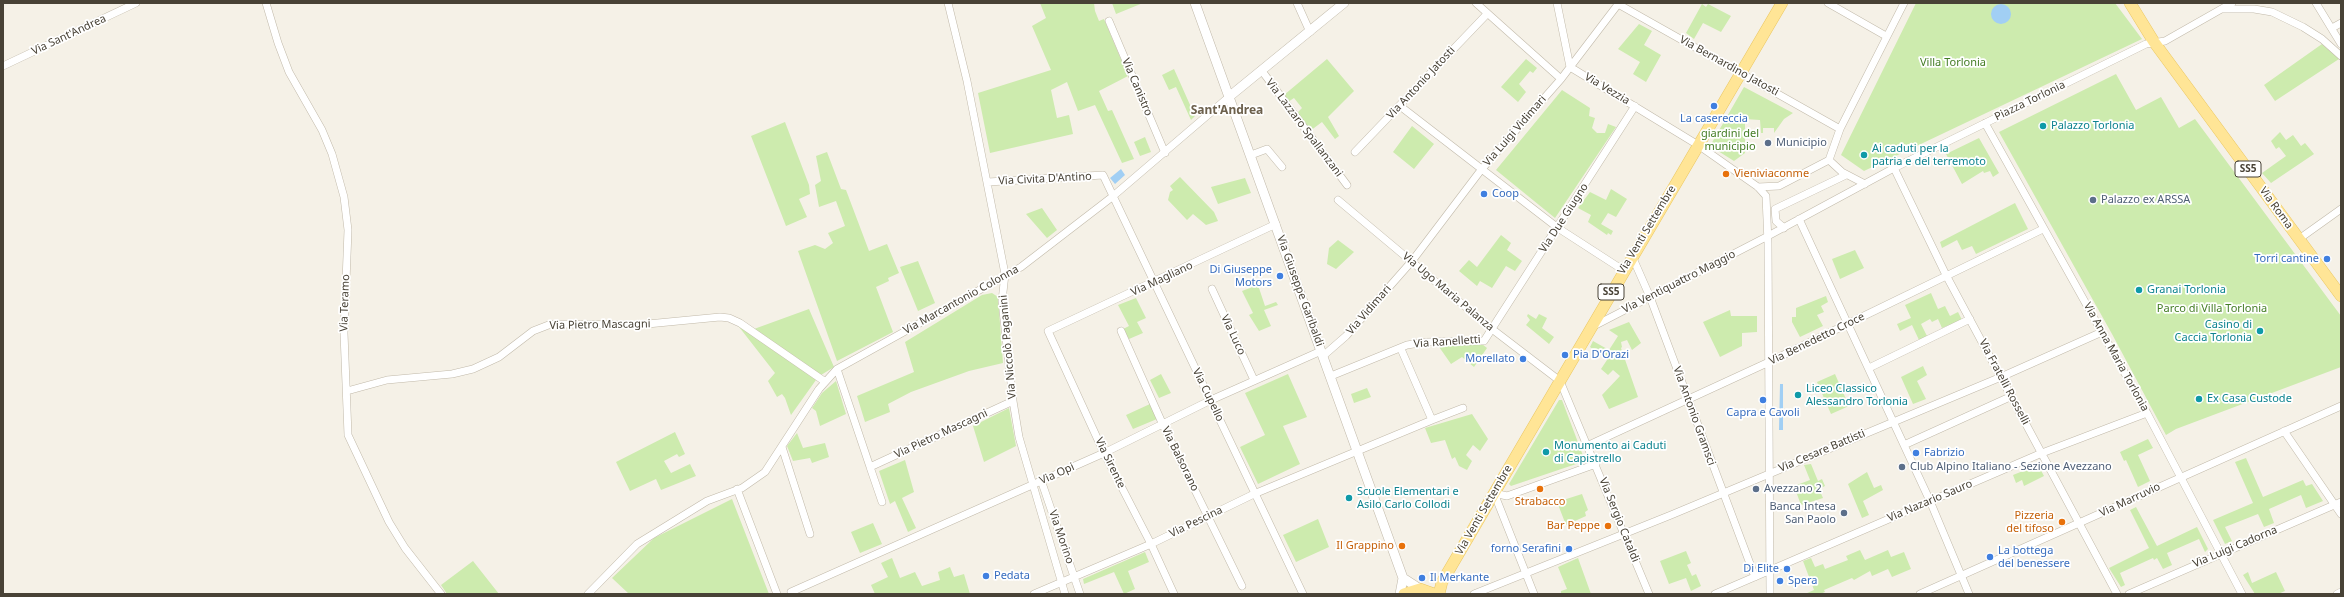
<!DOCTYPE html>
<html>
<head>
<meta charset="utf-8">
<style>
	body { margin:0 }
	#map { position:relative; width:2344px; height:597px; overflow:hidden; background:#f5f1e7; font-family:"Noto Sans",sans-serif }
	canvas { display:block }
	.frame { position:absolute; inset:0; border:4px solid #484236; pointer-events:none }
</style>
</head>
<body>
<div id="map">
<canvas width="2344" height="597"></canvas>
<div class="frame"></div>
</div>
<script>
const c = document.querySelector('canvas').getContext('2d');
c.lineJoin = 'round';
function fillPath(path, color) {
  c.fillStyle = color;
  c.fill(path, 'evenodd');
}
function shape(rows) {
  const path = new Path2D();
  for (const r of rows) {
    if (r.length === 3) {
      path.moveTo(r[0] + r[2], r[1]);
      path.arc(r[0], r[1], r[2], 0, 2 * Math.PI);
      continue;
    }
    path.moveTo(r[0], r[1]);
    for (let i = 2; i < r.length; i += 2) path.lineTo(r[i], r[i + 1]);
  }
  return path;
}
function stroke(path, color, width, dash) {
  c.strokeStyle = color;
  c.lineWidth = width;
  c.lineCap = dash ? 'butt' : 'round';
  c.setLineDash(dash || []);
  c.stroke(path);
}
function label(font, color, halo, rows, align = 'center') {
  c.font = font + ' "Noto Sans",sans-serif';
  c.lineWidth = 3.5;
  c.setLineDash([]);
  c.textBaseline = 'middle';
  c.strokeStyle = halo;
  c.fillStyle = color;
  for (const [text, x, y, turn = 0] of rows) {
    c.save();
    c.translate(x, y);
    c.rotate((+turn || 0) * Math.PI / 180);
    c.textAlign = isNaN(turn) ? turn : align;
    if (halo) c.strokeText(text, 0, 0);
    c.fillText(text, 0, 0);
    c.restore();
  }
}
fillPath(shape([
	[1040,3,1094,3,1095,11,1099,21,1104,19,1128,76,1099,91,1108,111,1112,110,1134,159,1122,163,1095,105,1078,111,1067,82,1051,90,1057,118,1069,115,1073,134,990,153,978,93,1051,70,1032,26,1046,18],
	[1112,3,1143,3,1116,14],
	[1916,3,2115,3,2142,39,1864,171,1841,155],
	[1702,4,1706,7,1708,4,1731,16,1721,32,1703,23,1694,39,1686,33],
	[1639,24,1652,31,1644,45,1661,55,1646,82,1633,74,1640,62,1618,49],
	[2322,44,2339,59,2275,101,2264,85],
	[1327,59,1354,91,1328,117,1339,136,1335,139,1322,122,1310,131,1297,113,1302,108,1294,98,1288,102,1284,95],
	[1526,59,1537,68,1533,73,1530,71,1519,84,1526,92,1518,102,1501,87],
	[1174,69,1195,116,1191,120,1176,87,1169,90,1162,75],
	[2116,74,2136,110,2161,97,2179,128,2195,119,2341,316,2341,367,2176,429,2166,435,2112,334,1999,132],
	[1744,87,1793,113,1784,119,1774,133,1774,128,1763,128,1763,133,1761,133,1760,120,1745,119,1745,153,1734,161,1710,146],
	[1562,90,1590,108,1589,116,1595,118,1592,128,1597,133,1605,133,1608,124,1616,127,1555,218,1496,170],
	[785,122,809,185,810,194,799,199,807,217,786,226,751,136],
	[1412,126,1434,144,1414,169,1393,152],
	[2280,132,2286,140,2293,135,2301,146,2305,143,2314,154,2271,183,2262,173,2286,156,2279,147,2276,149,2271,141],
	[1145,137,1151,152,1140,156,1134,142],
	[1979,138,1999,173,1993,177,1990,171,1984,173,1983,171,1962,184,1946,154],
	[827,152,841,189,846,190,869,251,887,244,899,273,888,278,889,281,876,287,893,332,837,361,798,251,815,245,825,249,833,243,828,233,845,226,836,201,819,207,815,185,821,181,816,156],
	[1180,177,1214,212,1218,221,1206,225,1193,214,1187,220,1168,200,1170,192,1173,190,1170,186],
	[1245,178,1251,193,1218,204,1211,187],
	[1611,189,1627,199,1616,217,1608,213,1601,224,1613,231,1611,235,1608,233,1607,235,1588,222,1591,215,1578,208,1590,192,1606,200],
	[2015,203,2028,229,1976,254,1972,246,1962,250,1957,240,1942,248,1940,242],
	[1042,208,1057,230,1047,238,1026,214],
	[1501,235,1511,243,1507,250,1522,261,1515,271,1506,266,1492,288,1480,281,1477,286,1459,271,1469,260,1477,267],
	[1338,240,1354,252,1336,269,1327,264,1329,248],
	[1855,250,1864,268,1840,279,1832,259],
	[918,261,935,303,918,311,900,267],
	[1258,285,1265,306,1276,302,1278,305,1264,310,1271,326,1259,331,1249,315,1253,313,1242,291],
	[992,293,998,297,1003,363,969,371,911,392,888,404,890,412,865,422,857,396,914,372,905,342,982,295],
	[1931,293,1938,309,1945,306,1950,316,1958,312,1962,320,1942,328,1938,319,1932,322,1930,319,1921,324,1927,336,1919,340,1912,325,1900,331,1897,324,1911,318,1905,305],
	[1826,296,1828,302,1821,306,1824,312,1817,315,1823,326,1800,337,1792,322,1792,317,1796,317,1796,308],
	[1136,298,1146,318,1137,322,1143,333,1129,339,1123,329,1129,326,1118,305],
	[809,309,834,367,821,375,754,329],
	[1730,310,1731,316,1757,316,1757,332,1742,333,1742,346,1720,357,1703,322],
	[1528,314,1536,319,1539,314,1547,318,1542,328,1554,337,1549,344,1526,325,1530,320,1527,316],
	[1629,322,1641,343,1632,350,1627,340,1621,342,1622,347,1621,348,1638,397,1609,409,1602,395,1620,376,1613,370,1608,375,1601,369,1607,360,1590,347,1593,341,1609,350,1618,336,1609,330],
	[736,323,798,365,816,380,791,415,785,398,782,394,777,397,768,381,775,373],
	[1437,344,1482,344,1487,348,1474,367,1462,357,1451,364],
	[1923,366,1927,375,1917,381,1926,399,1913,404,1901,377],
	[1161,374,1171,393,1159,398,1150,380],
	[1288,374,1307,417,1283,426,1300,464,1258,484,1240,447,1265,435,1245,393],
	[1835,374,1849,406,1831,414,1817,382],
	[836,381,846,414,820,426,816,411,812,408,822,393],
	[1367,388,1371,397,1354,403,1351,394],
	[1559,400,1562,400,1585,461,1511,486,1509,484],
	[1150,404,1157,419,1133,429,1126,415],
	[1009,408,1016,446,984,462,973,426],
	[1472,414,1488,439,1480,451,1473,445,1466,455,1472,461,1467,470,1459,466,1455,457,1452,459,1445,440,1431,443,1425,428],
	[675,432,685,454,679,457,677,454,664,461,671,473,690,464,696,476,661,490,656,479,630,491,616,462],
	[797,433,803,448,825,443,829,457,812,463,810,458,793,461,787,446],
	[2148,439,2153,448,2138,455,2150,481,2138,487,2126,460,2124,461,2120,452],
	[2246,458,2263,497,2303,480,2306,486,2312,484,2323,501,2306,508,2301,495,2269,509,2274,523,2264,527,2258,514,2225,527,2232,541,2225,544,2213,520,2253,503,2235,462],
	[905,460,914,492,902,498,916,528,908,532,895,501,890,504,879,471],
	[1811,464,1818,481,1822,479,1825,486,1819,489,1823,498,1801,505,1794,486,1810,480,1804,465],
	[2038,465,2044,476,2024,486,2022,480,2016,483,2013,475],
	[1867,472,1874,488,1881,485,1883,490,1863,501,1869,515,1862,518,1848,484],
	[1582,494,1588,510,1585,512,1586,516,1566,525,1557,502],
	[732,499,769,594,629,594,612,578,654,538],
	[2136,507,2157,546,2197,527,2208,549,2205,552,2199,539,2167,553,2172,565,2163,569,2157,558,2154,560,2153,558,2120,573,2125,585,2121,587,2109,568,2149,548,2130,510],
	[1318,519,1329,547,1296,562,1283,535],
	[873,523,882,544,860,553,851,532],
	[1860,550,1865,560,1888,550,1891,557,1904,552,1911,569,1892,577,1888,569,1872,576,1870,571,1854,580,1852,578,1824,590,1825,592,1820,594,1805,594,1814,590,1803,561,1811,558,1815,567,1823,564,1825,569,1848,560,1846,556],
	[1686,551,1691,563,1687,565,1692,576,1696,574,1701,586,1691,591,1686,578,1669,584,1660,561],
	[1145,552,1149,562,1128,571,1135,589,1124,594,1114,572,1084,584,1083,579],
	[892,558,900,578,915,572,922,586,940,580,938,572,950,567,954,577,964,574,970,594,875,594,871,585,888,577,881,563],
	[1578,558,1591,594,1561,594,1561,591,1567,589,1558,567],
	[473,561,499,594,447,594,441,585],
	[2248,572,2252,583,2276,572,2285,591,2278,594,2255,594,2243,575]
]), '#cdebae');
fillPath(shape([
	[2001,14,10],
	[1121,169,1125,175,1115,184,1110,178],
	[1780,384,1783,384,1783,430,1779,430]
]), '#a1cff4');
const minor = shape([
	[266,3,278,43,289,72,322,130,332,154,344,197,348,230,344,333,348,435,389,522,405,548,441,594],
	[948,3,967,81,1005,274,1002,301,1013,401,1019,437,1065,594],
	[1297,3,1310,32],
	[1476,3,1561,79],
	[1557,3,1570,67,1698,145,1758,187,1766,196,1768,243,1770,594],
	[1828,3,1886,36],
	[2316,3,2341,44],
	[1618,4,1840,129],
	[2224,9,2254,9,2272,12,2303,27,2322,39,2341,56],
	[1109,21,1165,153],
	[2332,28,2341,23],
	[3,66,136,3],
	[1262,71,1347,185],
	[1400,106,1558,228,1623,270],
	[1985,123,2147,413,2242,594],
	[1355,152,1487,14],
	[1251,155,1267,149,1282,167],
	[1829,160,1840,129,1904,3],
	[1829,160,1842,172,1865,184],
	[1894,168,1946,275,2117,594],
	[988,182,1103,175,1303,594],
	[1758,187,1779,186,1829,160],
	[1338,200,1492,329,1560,381,1649,594],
	[1799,219,1930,501,1969,594],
	[1784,228,1776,221,1775,209,1846,175],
	[2299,239,2341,209],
	[1632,256,1650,297,1755,577],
	[1212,289,1254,380],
	[1592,327,1768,236,1894,168,2146,44,2165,41,2232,3],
	[1121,331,1163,425,1242,586],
	[1323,356,1346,336,1412,261,1481,170,1561,79,1619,3],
	[1869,368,1970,319],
	[837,369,870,467,1013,401],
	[1331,376,1407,345,1426,342,1484,341,1635,106],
	[347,391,387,380,452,374,473,369,499,357,533,331,551,324,637,325,720,317,729,318,740,323,824,381],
	[1432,420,1463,408],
	[2284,431,2341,514],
	[1589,445,1769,362,2043,229],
	[1904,445,2012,396],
	[782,447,810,534],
	[870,467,882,502],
	[1041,480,1080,594],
	[737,489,777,594],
	[1494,493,1534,594],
	[1494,493,1507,496,1596,464],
	[791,592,1104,453,1211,400,1321,351],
	[588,594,637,544,707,501,742,488,765,472,819,389,837,369,1021,267,1112,197,1230,96],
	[1034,594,1151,544,1254,494,1432,420,1401,349],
	[1174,594,1151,544,1104,453,1048,331,1276,224],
	[1474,594,1671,515,2001,377,2102,332],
	[1715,594,2042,453,2147,413],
	[1920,594,2341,406],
	[2129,594,2341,502],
	[2337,594,2341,592]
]);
const tertiary = shape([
	[1195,3,1403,578,1400,594],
	[1230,96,1344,3],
	[1403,578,1420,589]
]);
const primary = shape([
	[2130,3,2154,42,2341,296],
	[1404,594,1420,589,1434,594],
	[1439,594,1442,582,1782,3]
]);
stroke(minor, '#c1b9a9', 8);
stroke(tertiary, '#c1b9a9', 10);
stroke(primary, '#eac660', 12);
stroke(minor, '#fff', 7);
stroke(tertiary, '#fff', 9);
stroke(primary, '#ffe596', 11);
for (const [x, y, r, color] of [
	[1714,106,4,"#3f7fe0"],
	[2043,126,4,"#0f9aa8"],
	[1768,143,4,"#5c6f8a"],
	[1864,155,4,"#0f9aa8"],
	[1726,174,4,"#e8710a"],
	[1484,194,4,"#3f7fe0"],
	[2093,200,4,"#5c6f8a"],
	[2327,259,4,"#3f7fe0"],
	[1280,276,4,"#3f7fe0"],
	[2139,290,4,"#0f9aa8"],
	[2260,331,4,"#0f9aa8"],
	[1565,355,4,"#3f7fe0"],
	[1523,359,4,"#3f7fe0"],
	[1798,395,4,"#0f9aa8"],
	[2199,399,4,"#0f9aa8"],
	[1763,400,4,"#3f7fe0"],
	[1546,452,4,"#0f9aa8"],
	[1916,453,4,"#3f7fe0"],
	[1902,467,4,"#5c6f8a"],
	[1540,489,4,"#e8710a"],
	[1756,489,4,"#5c6f8a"],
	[1349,498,4,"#0f9aa8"],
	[1844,513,4,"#5c6f8a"],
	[2062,522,4,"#e8710a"],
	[1608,526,4,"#e8710a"],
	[1402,546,4,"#e8710a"],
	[1569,549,4,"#3f7fe0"],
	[1990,557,4,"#3f7fe0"],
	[1787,569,4,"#3f7fe0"],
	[986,576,4,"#3f7fe0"],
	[1422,578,4,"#3f7fe0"],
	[1780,581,4,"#3f7fe0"]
]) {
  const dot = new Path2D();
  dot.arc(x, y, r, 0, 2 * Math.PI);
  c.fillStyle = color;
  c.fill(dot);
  stroke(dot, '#fff', 1.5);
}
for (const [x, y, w] of [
	[2248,169,26],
	[1611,292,26]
]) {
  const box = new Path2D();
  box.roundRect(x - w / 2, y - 8, w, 16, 3);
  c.fillStyle = '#fff';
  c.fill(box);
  stroke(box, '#484236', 1);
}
label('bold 10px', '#484236', null, [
	["SS5",2248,169],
	["SS5",1611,292]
]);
label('11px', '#484236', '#fff', [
	["Via Sant'Andrea",69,35,-25],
	["Via Bernardino Jatosti",1729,66,29],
	["Via Antonio Jatosti",1421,83,-47],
	["Via Canistro",1137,87,67],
	["Via Vezzia",1607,89,31],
	["Piazza Torlonia",2030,101,-26],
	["Via Lazzaro Spallanzani",1304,128,53],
	["Via Luigi Vidimari",1515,131,-49],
	["Via Civita D'Antino",1045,179,-3],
	["Via Roma",2276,208,54],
	["Via Due Giugno",1564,218,-57],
	["Via Venti Settembre",1647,230,-59],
	["Via Magliano",1162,279,-25],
	["Via Ventiquattro Maggio",1679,282,-27],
	["Via Giuseppe Garibaldi",1300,291,70],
	["Via Ugo Maria Palanza",1448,292,40],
	["Via Marcantonio Colonna",961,300,-29],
	["Via Teramo",345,303,-88],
	["Via Vidimari",1369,310,-49],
	["Via Pietro Mascagni",600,325,-1],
	["Via Luco",1233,335,65],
	["Via Benedetto Croce",1817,339,-26],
	["Via Ranelletti",1447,342,-4],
	["Via Niccolò Paganini",1008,347,-95],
	["Via Anna Maria Torlonia",2116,357,61],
	["Via Fratelli Rosselli",2004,382,62],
	["Via Cupello",1208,395,64],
	["Via Antonio Gramsci",1694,416,70],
	["Via Pietro Mascagni",941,434,-25],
	["Via Cesare Battisti",1822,451,-23],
	["Via Balsorano",1180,459,64],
	["Via Sirente",1110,463,64],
	["Via Opi",1057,474,-24],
	["Via Marruvio",2130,500,-25],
	["Via Nazario Sauro",1930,501,-23],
	["Via Venti Settembre",1484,510,-60],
	["Via Sergio Cataldi",1619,520,68],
	["Via Pescina",1196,522,-26],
	["Via Morino",1061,537,71],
	["Via Luigi Cadorna",2235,547,-23]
]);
label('11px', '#447d25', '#fff', [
	["Villa Torlonia",1953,63],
	["giardini del",1730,134],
	["municipio",1730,147],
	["Parco di Villa Torlonia",2212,309]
]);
label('11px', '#366cbe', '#fff', [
	["La casereccia",1714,119,"center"],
	["Coop",1492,194],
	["Torri cantine",2319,259,"right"],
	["Di Giuseppe",1272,270,"right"],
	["Motors",1272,283,"right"],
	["Pia D'Orazi",1573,355],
	["Morellato",1515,359,"right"],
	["Capra e Cavoli",1763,413,"center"],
	["Fabrizio",1924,453],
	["forno Serafini",1561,549,"right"],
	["La bottega",1998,551],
	["del benessere",1998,564],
	["Di Elite",1779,569,"right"],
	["Pedata",994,576],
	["Il Merkante",1430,578],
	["Spera",1788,581]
], 'left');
label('11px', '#0d838f', '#fff', [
	["Palazzo Torlonia",2051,126],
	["Ai caduti per la",1872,149],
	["patria e del terremoto",1872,162],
	["Granai Torlonia",2147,290],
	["Casino di",2252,325,"right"],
	["Caccia Torlonia",2252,338,"right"],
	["Liceo Classico",1806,389],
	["Alessandro Torlonia",1806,402],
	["Ex Casa Custode",2207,399],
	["Monumento ai Caduti",1554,446],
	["di Capistrello",1554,459],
	["Scuole Elementari e",1357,492],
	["Asilo Carlo Collodi",1357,505]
], 'left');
label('11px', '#4e5e75', '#fff', [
	["Municipio",1776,143],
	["Palazzo ex ARSSA",2101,200],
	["Club Alpino Italiano - Sezione Avezzano",1910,467],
	["Avezzano 2",1764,489],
	["Banca Intesa",1836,507,"right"],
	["San Paolo",1836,520,"right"]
], 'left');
label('11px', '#c56008', '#fff', [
	["Vieniviaconme",1734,174,"left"],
	["Strabacco",1540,502,"center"],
	["Pizzeria",2054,516],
	["del tifoso",2054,529],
	["Bar Peppe",1600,526],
	["Il Grappino",1394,546]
], 'right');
label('bold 12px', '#6c604c', '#fff', [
	["Sant'Andrea",1227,111]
]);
</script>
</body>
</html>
